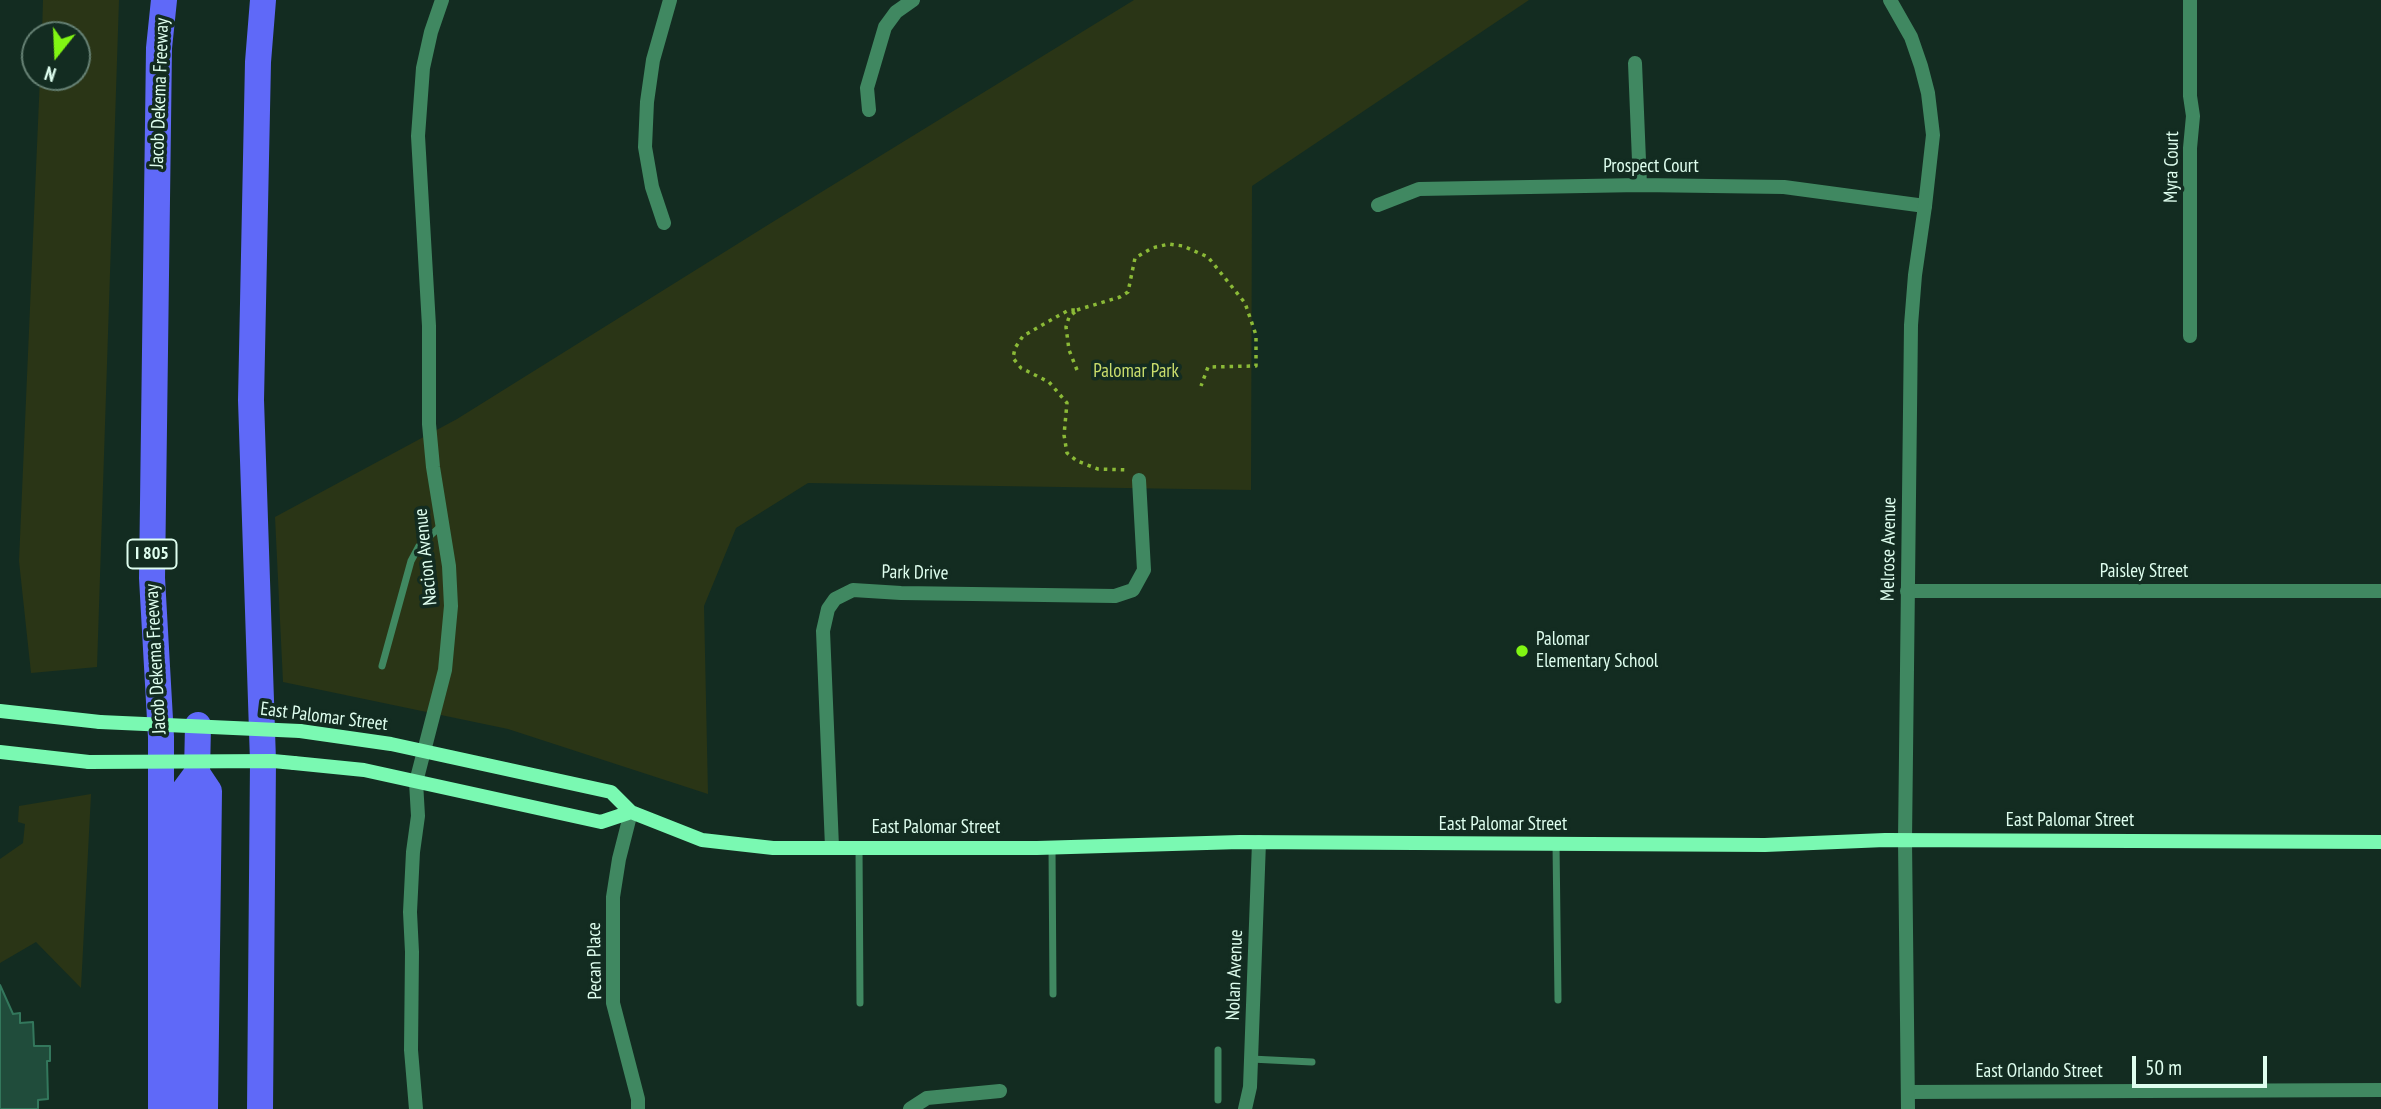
<!DOCTYPE html>
<html>
<head>
<meta charset="utf-8">
<style>
	body { margin:0 }
	#map { position:relative; width:2381px; height:1109px; overflow:hidden; background:#132c21; font-family:"PT Sans Narrow",sans-serif }
	canvas { display:block }
	.north { position:absolute; left:21px; top:21px; width:70px; height:70px; box-sizing:border-box; background:#132c21; border:2px solid #658073; border-radius:50%; rotate:198deg; font-size:19px; font-weight:700; line-height:28px; text-align:center; color:#dffeef }
	.north::after { content:''; display:block; margin:auto; width:24px; height:32px; background:#81f513; clip-path:polygon(50% 0,100% 100%,50% 72%,0 100%) }
	.scale { position:absolute; left:2132px; top:1056px; width:135px; height:32px; box-sizing:border-box; border:4px solid #dffeef; border-top:0; padding-left:9px; font-size:21px; line-height:24px; white-space:nowrap; color:#dffeef; -webkit-text-stroke:5px #132c21; paint-order:stroke }
</style>
</head>
<body>
<div id="map">
<canvas width="2381" height="1109"></canvas>
<div class="north">N</div>
<div class="scale">50 m</div>
</div>
<script>
const c = document.querySelector('canvas').getContext('2d');
c.lineJoin = 'round';
function fillPath(path, color) {
  c.fillStyle = color;
  c.fill(path, 'evenodd');
}
function shape(rows) {
  const path = new Path2D();
  for (const r of rows) {
    path.moveTo(r[0], r[1]);
    for (let i = 2; i < r.length; i += 2) path.lineTo(r[i], r[i + 1]);
  }
  return path;
}
function stroke(path, color, width, dash) {
  c.strokeStyle = color;
  c.lineWidth = width;
  c.lineCap = dash ? 'butt' : 'round';
  c.setLineDash(dash || []);
  c.stroke(path);
}
function label(font, color, halo, rows, align = 'center') {
  c.font = font + ' "PT Sans Narrow",sans-serif';
  c.lineWidth = 7;
  c.setLineDash([]);
  c.textBaseline = 'middle';
  c.strokeStyle = halo;
  c.fillStyle = color;
  for (const [text, x, y, turn = 0] of rows) {
    c.save();
    c.translate(x, y);
    c.rotate((+turn || 0) * Math.PI / 180);
    c.textAlign = isNaN(turn) ? turn : align;
    if (halo) c.strokeText(text, 0, 0);
    c.fillText(text, 0, 0);
    c.restore();
  }
}
fillPath(shape([
	[43,0,119,0,97,667,31,673,19,561,40,77,77,77,77,35,42,35],
	[1134,0,1529,0,1252,186,1251,490,808,483,736,528,704,606,708,794,508,729,283,682,275,517,457,419,771,223],
	[91,794,81,988,36,942,0,963,0,859,23,843,25,824,18,822,19,806]
]), '#2a3516');
const building = shape([
	[0,985,13,1014,20,1013,20,1023,33,1022,34,1046,50,1046,50,1061,47,1061,48,1099,38,1100,38,1109,0,1109,0,985]
]);
fillPath(building, '#204c3b');
stroke(building, '#33775c', 2);
stroke(shape([
	[1077,310,1120,297,1128,292,1135,258,1152,248,1169,244,1183,246,1208,257,1245,303,1256,335,1256,366,1208,367,1201,386],
	[1077,370,1069,350,1066,327,1069,317,1077,310,1069,310,1058,316,1023,336,1015,348,1013,358,1021,368,1049,382,1067,403,1064,435,1067,453,1077,461,1098,469,1129,470]
]), '#8bba37', 3.5, [3.5, 5]);
stroke(shape([
	[382,666,411,561,419,546,443,524],
	[1556,844,1558,1000],
	[859,847,860,1003],
	[1052,847,1053,994],
	[1251,1059,1312,1062],
	[1218,1100,1218,1050]
]), '#408861', 7);
stroke(shape([
	[1635,63,1640,185],
	[869,110,867,88,885,27,896,12,913,0],
	[1378,205,1419,189,1640,185,1784,187,1925,206],
	[664,223,652,187,645,147,647,102,653,60,670,0],
	[2190,336,2190,148,2193,116,2190,96,2190,0],
	[1907,591,2381,591],
	[631,812,619,859,613,897,613,1003,638,1099,638,1109],
	[832,847,823,631,828,609,835,599,853,590,901,593,1115,596,1133,590,1144,570,1139,480],
	[1908,1092,2381,1090],
	[910,1109,927,1098,1000,1091],
	[1245,1109,1250,1087,1259,842]
]), '#408861', 14);
stroke(shape([
	[1890,0,1911,37,1921,66,1928,93,1933,135,1925,206,1915,275,1911,325,1905,840,1908,1109],
	[416,1109,411,1050,412,952,410,912,413,852,418,816,416,782,445,670,451,606,449,566,433,467,429,424,429,326,418,136,423,68,431,32,442,0]
]), '#408861', 14);
stroke(shape([
	[0,711,100,722],
	[300,731,391,744,611,792,631,812,702,840,773,848,1037,848,1240,842,1765,845,1885,840,2381,842],
	[0,752,89,762],
	[294,763,364,770,601,822,631,812]
]), '#7af9b2', 14);
stroke(shape([
	[197,773,209,791,205,1109],
	[161,1109,161,737,152,578,159,48,164,0],
	[181,1109,183,792,197,773,198,725],
	[260,1109,263,761,251,400,258,62,263,0]
]), '#5f69f8', 26);
stroke(shape([
	[100,722,300,731],
	[89,762,273,761,294,763]
]), '#7af9b2', 14);
for (const [x, y, r, color] of [
	[1522,651,7,"#81f513"]
]) {
  const dot = new Path2D();
  dot.arc(x, y, r, 0, 2 * Math.PI);
  c.fillStyle = color;
  c.fill(dot);
  stroke(dot, '#132c21', 2.5);
}
for (const [x, y, w] of [
	[152,554,49]
]) {
  const box = new Path2D();
  box.roundRect(x - w / 2, y - 14.5, w, 29, 5);
  c.fillStyle = '#132c21';
  c.fill(box);
  stroke(box, '#dffeef', 2);
}
label('bold 18px', '#dffeef', null, [
	["I 805",152,554]
]);
label('19px', '#dffeef', '#132c21', [
	["Jacob Dekema Freeway",160,93,-88],
	["Prospect Court",1651,167],
	["Myra Court",2172,167,-89],
	["Melrose Avenue",1889,549,-89],
	["Nacion Avenue",426,557,-96],
	["Paisley Street",2144,572],
	["Park Drive",915,573,1],
	["Jacob Dekema Freeway",156,659,-93],
	["East Palomar Street",324,717,7],
	["East Palomar Street",2070,821],
	["East Palomar Street",1503,825],
	["East Palomar Street",936,828],
	["Pecan Place",595,961,-91],
	["Nolan Avenue",1235,975,-88],
	["East Orlando Street",2039,1072]
]);
label('19px', '#cadd6c', '#132c21', [
	["Palomar Park",1136,372]
]);
label('19px', '#dffeef', '#132c21', [
	["Palomar",1536,640],
	["Elementary School",1536,662]
], 'left');
</script>
</body>
</html>
